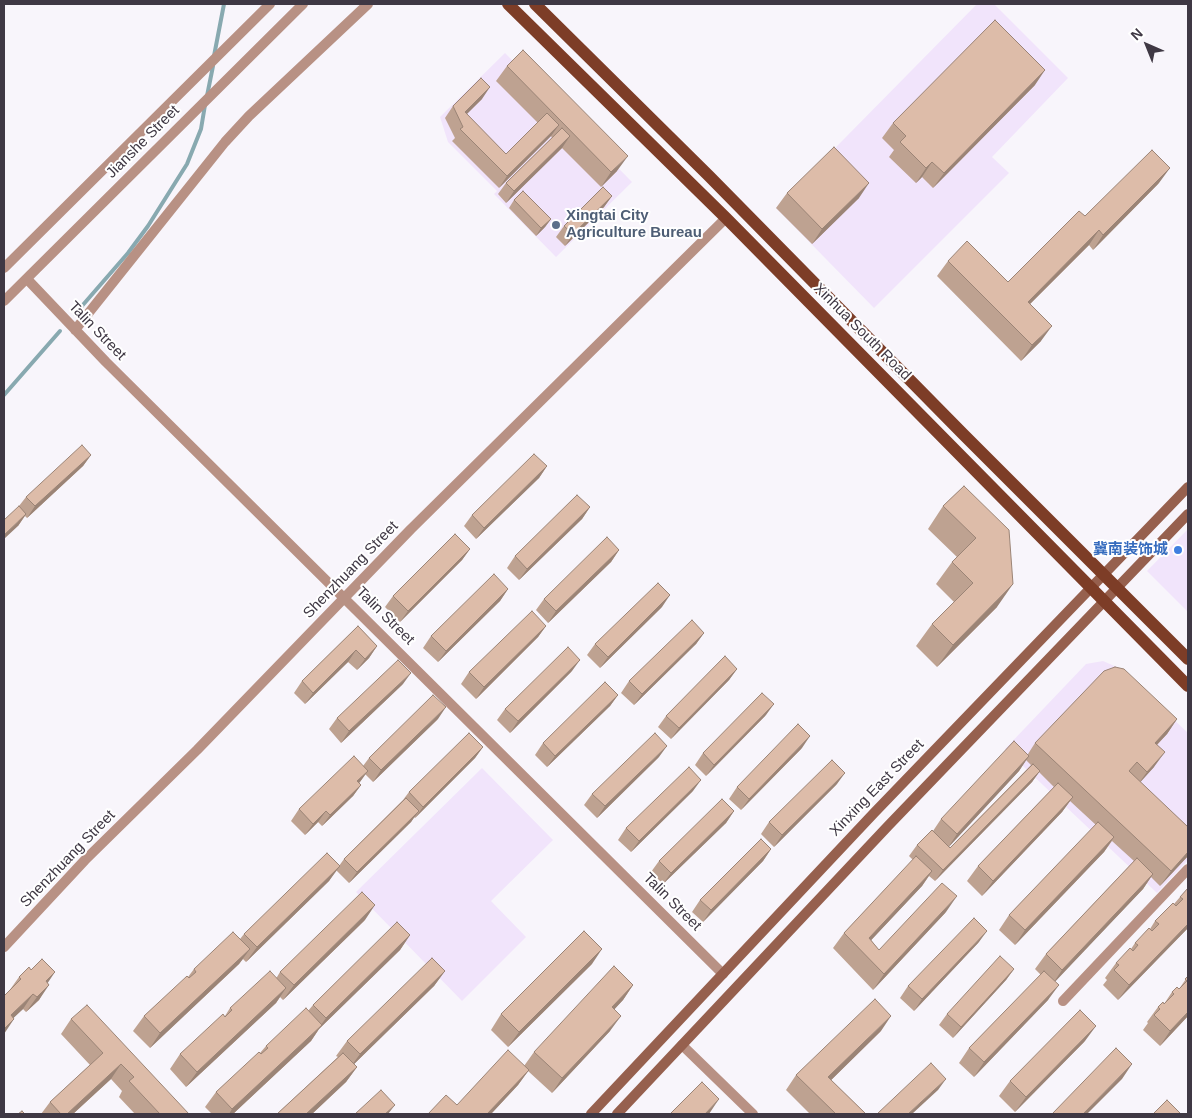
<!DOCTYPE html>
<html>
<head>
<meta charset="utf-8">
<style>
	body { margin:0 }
	#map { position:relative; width:1192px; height:1118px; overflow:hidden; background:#f8f5fb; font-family:Arial,sans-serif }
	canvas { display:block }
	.frame { position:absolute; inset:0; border:5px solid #3f3844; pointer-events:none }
	.north { position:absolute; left:1122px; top:20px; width:50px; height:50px; -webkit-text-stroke:4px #fff; paint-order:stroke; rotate:316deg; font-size:14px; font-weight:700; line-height:20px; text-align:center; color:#3f3844 }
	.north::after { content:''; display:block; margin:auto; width:18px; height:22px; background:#3f3844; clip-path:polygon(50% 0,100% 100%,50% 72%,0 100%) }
</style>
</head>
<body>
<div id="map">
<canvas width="1192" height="1118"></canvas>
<div class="frame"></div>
<div class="north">N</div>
</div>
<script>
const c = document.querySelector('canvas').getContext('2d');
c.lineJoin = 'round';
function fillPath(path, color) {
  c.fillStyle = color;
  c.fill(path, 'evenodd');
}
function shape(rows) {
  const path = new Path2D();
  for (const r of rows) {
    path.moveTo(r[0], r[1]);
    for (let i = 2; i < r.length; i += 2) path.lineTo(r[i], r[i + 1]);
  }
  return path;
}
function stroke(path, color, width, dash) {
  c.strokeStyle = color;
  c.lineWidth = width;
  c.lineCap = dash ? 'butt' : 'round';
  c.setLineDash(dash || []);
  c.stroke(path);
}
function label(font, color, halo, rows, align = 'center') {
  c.font = font + ' Arial,"Noto Sans SC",sans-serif';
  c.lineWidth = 4;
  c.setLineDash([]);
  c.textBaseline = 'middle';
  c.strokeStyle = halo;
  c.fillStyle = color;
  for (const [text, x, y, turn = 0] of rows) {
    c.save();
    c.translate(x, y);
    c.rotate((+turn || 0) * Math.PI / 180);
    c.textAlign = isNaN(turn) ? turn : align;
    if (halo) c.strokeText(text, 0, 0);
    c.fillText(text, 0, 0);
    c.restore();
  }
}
fillPath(shape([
	[977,4,994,4,1068,78,992,157,1009,173,874,308,776,208],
	[505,53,632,182,556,257,494,194,497,191,448,142,440,117],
	[1188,529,1188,612,1147,571],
	[1103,661,1119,668,1188,733,1188,860,1157,893,1005,749,1086,664],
	[482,768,553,840,491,901,526,937,462,1001,356,892]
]), '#f1e4fb');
stroke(shape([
	[214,56,224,4],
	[207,96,213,66],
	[75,314,128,253,148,226,187,164,201,129,205,105],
	[4,395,60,331]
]), '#88a9b0', 4);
stroke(shape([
	[27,279,106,362,723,974],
	[75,330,225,142,249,116,368,4],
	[1063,1001,1188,869]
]), '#b89184', 10);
stroke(shape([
	[4,268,270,4],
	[4,301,303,4],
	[4,947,85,860,197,750,411,529,726,218],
	[682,1045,753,1114]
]), '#b89184', 10);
stroke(shape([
	[591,1114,874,813,1188,487],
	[617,1114,888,826,1188,514]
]), '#96604e', 10);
stroke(shape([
	[508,4,726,218,1188,686],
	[535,4,709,176,963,434,1188,659]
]), '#7d3d27', 12);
fillPath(shape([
	[507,66,617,171,601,187,562,148,506,203,498,194,506,183,552,138,551,136,499,188,452,141,455,138,445,118,453,106,482,99,466,114,506,154,538,123,496,81],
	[1035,85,933,188,922,177,916,183,889,157,894,150,882,138,893,123],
	[1159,183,1093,250,1089,245,1030,304,1041,341,1021,361,937,276,948,261,1008,282,1085,216],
	[787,193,859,198,812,244,776,208],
	[612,196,604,207,565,246,556,237,564,226],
	[514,200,551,219,545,227,536,236,509,208],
	[91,455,83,466,27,518,25,516,18,526,19,506,26,497],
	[547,466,539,478,476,539,464,526,472,515],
	[964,486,997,607,937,667,916,646,932,624,954,602,936,584,952,562,957,557,928,529,943,506],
	[590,507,582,519,519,580,507,568,515,556],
	[470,549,462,560,400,622,385,607,393,596],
	[619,550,611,562,548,623,536,610,544,599],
	[508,589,500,601,438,662,423,648,431,636],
	[662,607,600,668,587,655,595,644],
	[358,626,377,646,369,658,357,670,348,662,305,704,294,693,302,681],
	[546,626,538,637,476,699,461,684,469,672],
	[704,633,696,644,634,705,621,693,629,681],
	[737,669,729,680,671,739,658,727,666,716],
	[572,671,510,733,497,720,505,709],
	[403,684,341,743,329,729,337,718],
	[618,695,610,706,547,767,535,755,543,743],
	[766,715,706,776,695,765,703,753],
	[438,719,373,782,365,774,359,783,361,785,353,796,322,826,318,822,305,835,291,821,299,809,363,766,369,758],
	[1177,719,1167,734,1157,745,1154,767,1140,782,1188,827,1188,856,1160,886,1151,877,1143,889,1055,981,1048,1000,974,1077,959,1063,969,1048,1041,975,1035,969,1046,954,1134,861,1112,841,1104,852,1015,945,999,930,1009,915,1096,825,1070,801,1062,812,982,896,967,881,978,866,1054,787,1039,772,1032,782,935,881,929,876,922,886,871,940,879,950,946,912,873,990,833,948,844,933,913,860,909,856,917,845,933,831,941,819,1028,754,1035,743],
	[1026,760,1031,765,950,848,949,846,1019,771],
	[483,747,475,758,415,818,414,817,411,822,349,883,336,870,329,881,246,962,243,959,239,964,150,1048,133,1031,144,1016,188,977,194,969,240,939,244,934,339,866,344,859,403,800,409,792],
	[802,748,741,810,729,799,737,787],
	[659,757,597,818,584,805,592,794],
	[837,784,774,847,761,834,769,822],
	[693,791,631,852,618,840,626,828],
	[734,811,726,823,663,884,651,872,659,861],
	[771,849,763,861,703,922,692,912,700,900],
	[1188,888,1188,928,1118,1000,1103,985,1107,980,1105,978,1116,963,1131,949,1135,943,1150,929,1155,921,1174,904,1180,897],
	[365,920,283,1000,280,997,276,1003,186,1087,170,1069,180,1054,225,1016,230,1008,277,977,280,972],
	[410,935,400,950,319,1029,311,1041,233,1114,212,1114,205,1107,216,1092,260,1053,266,1046,308,1011,313,1005],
	[979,942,914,1011,900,998,908,986],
	[592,964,508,1047,491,1030,501,1014],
	[1014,969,1006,980,953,1038,939,1025,947,1014],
	[445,971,434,986,354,1064,357,1067,346,1082,312,1114,277,1114,338,1057,336,1056,347,1041],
	[1188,976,1188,1016,1160,1046,1143,1030,1148,1023,1147,1022,1158,1007,1164,1004,1172,992,1179,989],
	[19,977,48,983,39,1000,26,1012,23,1009,13,1018,9,991],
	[633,985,623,1000,614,1009,610,1031,552,1093,528,1071,518,1085,491,1114,428,1114,457,1105,524,1066,534,1052],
	[71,1019,189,1114,135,1114,119,1097,122,1091,111,1079,73,1114,41,1114,50,1102,90,1065,61,1034],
	[881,1031,831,1080,866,1114,810,1114,786,1090,796,1075],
	[1085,1041,1015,1112,999,1096,1010,1081]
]), '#bea291');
fillPath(shape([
	[1045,70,1035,85,933,188,944,173],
	[490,87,482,99,460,121,465,112],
	[559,125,551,136,499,188,507,176],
	[570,136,562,148,506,203,514,191],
	[628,156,617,171,601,187,611,172],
	[932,162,922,177,916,183,926,168],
	[1170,168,1159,183,1093,250,1103,235],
	[869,183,859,198,812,244,822,229],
	[612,196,604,207,565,246,573,234],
	[551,219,545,227,536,236,541,228],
	[1099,230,1089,245,1017,317,1028,302],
	[1052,326,1041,341,1021,361,1032,345],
	[91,455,83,466,27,518,35,506],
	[547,466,539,478,476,539,484,528],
	[590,507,582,519,519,580,527,569],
	[26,514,18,526,4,539,4,535],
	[470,549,462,560,400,622,408,611],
	[619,550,611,562,548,623,556,611],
	[1013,584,997,607,937,667,953,645],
	[508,589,500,601,438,662,446,651],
	[670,595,662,607,600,668,608,657],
	[546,626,538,637,476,699,484,687],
	[704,633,696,644,634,705,642,694],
	[377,646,369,658,357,670,365,659],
	[356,650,348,662,305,704,313,693],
	[580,660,572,671,510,733,518,721],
	[737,669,729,680,671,739,679,728],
	[411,673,403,684,341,743,349,731],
	[618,695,610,706,547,767,555,756],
	[774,704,766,715,706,776,714,765],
	[446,707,438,719,373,782,381,770],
	[1177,719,1167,734,1144,758,1155,743],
	[810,736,802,748,741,810,749,799],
	[667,746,659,757,597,818,605,806],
	[483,747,475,758,415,818,423,807],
	[1165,752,1154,767,1136,787,1147,772],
	[1029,756,1019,771,947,849,957,834],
	[368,771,360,782,349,793,357,781],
	[1040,771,1032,782,935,881,943,870],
	[845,773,837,784,774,847,782,835],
	[701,780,693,791,631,852,639,841],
	[361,785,353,796,322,826,330,815],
	[1073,797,1062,812,982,896,993,881],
	[326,811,318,822,305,835,313,824],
	[419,811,411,822,349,883,357,872],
	[734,811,726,823,663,884,671,873],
	[1114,837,1104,852,1015,945,1025,930],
	[771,849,763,861,703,922,711,910],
	[1188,852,1188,856,1160,886,1171,871],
	[340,866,329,881,246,962,257,947],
	[932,871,922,886,861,951,869,938],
	[1153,874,1143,889,1052,985,1062,970],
	[957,896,946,912,873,990,884,974],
	[375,905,365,920,283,1000,294,985],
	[1188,924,1188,928,1118,1000,1129,985],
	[987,931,979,942,914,1011,922,999],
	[410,935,400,950,319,1029,311,1041,233,1114,229,1114,232,1109,318,1029,326,1018],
	[250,949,239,964,150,1048,160,1033],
	[602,949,592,964,508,1047,519,1032],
	[1014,969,1006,980,953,1038,961,1027],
	[445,971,434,986,349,1069,360,1054],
	[55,972,45,987,35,996,46,981],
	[49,985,39,1000,26,1012,37,997],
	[633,985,623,1000,602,1023,612,1007],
	[1059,985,1048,1000,974,1077,984,1062],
	[286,988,276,1003,186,1087,197,1072],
	[33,994,23,1009,4,1027,11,1015],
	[1188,1012,1188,1016,1160,1046,1170,1031],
	[621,1016,610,1031,552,1093,562,1078],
	[891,1016,881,1031,818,1093,828,1077],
	[14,1019,4,1034,4,1029],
	[1096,1026,1085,1041,1015,1112,1026,1097],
	[121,1064,111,1079,73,1114,67,1114],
	[1132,1064,1122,1079,1087,1114,1083,1114],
	[357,1067,346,1082,312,1114,306,1114],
	[529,1070,518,1085,491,1114,487,1114],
	[946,1079,938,1090,912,1114,908,1114],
	[719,1099,709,1114,705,1114],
	[395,1105,388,1114,385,1114]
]), '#9b8476');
const building = shape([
	[995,20,1045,70,944,173,932,162,926,168,900,142,906,136,893,123,995,20],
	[523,50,628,156,611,172,507,66,523,50],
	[481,78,490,87,465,112,506,154,547,113,559,125,507,176,460,129,463,127,453,106,481,78],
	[562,128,570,136,514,191,506,183,562,128],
	[834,147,869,183,822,229,787,193,834,147],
	[1152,150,1170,168,1103,235,1099,230,1028,302,1052,326,1032,345,948,261,967,241,1008,282,1079,211,1085,216,1152,150],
	[603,187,612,196,573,234,564,226,603,187],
	[523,191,551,219,541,228,514,200,523,191],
	[82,445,91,455,35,506,26,497,82,445],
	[534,454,547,466,484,528,472,515,534,454],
	[964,486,1009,530,1013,584,953,645,932,624,973,583,952,562,976,538,943,506,964,486],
	[577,495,590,507,527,569,515,556,577,495],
	[19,506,26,514,4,535,4,520,19,506],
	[455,534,470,549,408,611,393,596,455,534],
	[607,537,619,550,556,611,544,599,607,537],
	[494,574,508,589,446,651,431,636,494,574],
	[658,583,670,595,608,657,595,644,658,583],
	[532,611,546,626,484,687,469,672,532,611],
	[692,620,704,633,642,694,629,681,692,620],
	[358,626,377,646,365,659,356,650,313,693,302,681,358,626],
	[568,647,580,660,518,721,505,709,568,647],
	[725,656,737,669,679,728,666,716,725,656],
	[398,660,411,673,349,731,337,718,398,660],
	[1115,667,1124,669,1177,719,1155,743,1165,752,1147,772,1137,762,1129,771,1188,827,1188,852,1171,871,1035,743,1104,671,1115,667],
	[605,682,618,695,555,756,543,743,605,682],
	[762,693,774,704,714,765,703,753,762,693],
	[433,695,446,707,381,770,369,758,433,695],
	[798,724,810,736,749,799,737,787,798,724],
	[469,733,483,747,423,807,409,792,469,733],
	[655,733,667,746,605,806,592,794,655,733],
	[1014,741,1029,756,957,834,941,819,1014,741],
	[354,756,368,771,357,781,361,785,330,815,326,811,313,824,299,809,354,756],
	[832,760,845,773,782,835,769,822,832,760],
	[1033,764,1040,771,943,870,917,845,932,830,950,848,1033,764],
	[689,767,701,780,639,841,626,828,689,767],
	[1058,783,1073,797,993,881,978,866,1058,783],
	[406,798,419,811,357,872,344,859,406,798],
	[722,799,734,811,671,873,659,861,722,799],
	[1098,822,1114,837,1025,930,1009,915,1098,822],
	[761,839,771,849,711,910,700,900,761,839],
	[327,853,340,866,257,947,244,934,327,853],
	[916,856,932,871,869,938,879,950,942,883,957,896,884,974,844,933,916,856],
	[1137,858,1153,874,1062,970,1046,954,1137,858],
	[1188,888,1188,924,1129,985,1114,970,1119,965,1116,963,1130,948,1133,951,1138,945,1135,943,1149,928,1152,931,1159,924,1155,921,1173,903,1176,906,1183,899,1180,897,1188,888],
	[362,892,375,905,294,985,280,972,362,892],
	[974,918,987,931,922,999,908,986,974,918],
	[397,922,410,935,326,1018,313,1005,397,922],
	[584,931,602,949,519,1032,501,1014,584,931],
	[233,932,250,949,160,1033,144,1016,187,976,189,978,196,972,194,969,233,932],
	[1000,956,1014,969,961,1027,947,1014,1000,956],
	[432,958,445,971,360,1054,347,1041,432,958],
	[42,959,55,972,46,981,49,985,37,997,33,994,11,1015,14,1019,4,1029,4,996,21,979,19,977,29,967,31,970,42,959],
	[614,966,633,985,612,1007,621,1016,562,1078,534,1052,614,966],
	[270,971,286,988,197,1072,180,1054,223,1014,225,1017,232,1010,230,1008,270,971],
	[1044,971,1059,985,984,1062,969,1048,1044,971],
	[1188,976,1188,1012,1170,1031,1154,1015,1160,1009,1158,1007,1163,1002,1164,1004,1174,994,1172,992,1177,987,1179,989,1187,981,1185,979,1188,976],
	[875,999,891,1016,828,1077,866,1114,836,1114,796,1075,875,999],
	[87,1005,189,1114,160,1114,129,1081,134,1077,121,1064,67,1114,61,1114,50,1102,103,1053,71,1019,87,1005],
	[306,1008,322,1025,232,1109,216,1092,259,1052,261,1054,268,1048,266,1046,306,1008],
	[1080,1010,1096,1026,1026,1097,1010,1081,1080,1010],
	[1116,1048,1132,1064,1083,1114,1052,1114,1116,1048],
	[508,1050,529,1070,487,1114,428,1114,446,1095,457,1105,508,1050],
	[343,1053,357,1067,306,1114,277,1114,343,1053],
	[931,1063,946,1079,908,1114,877,1114,931,1063],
	[702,1082,719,1099,705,1114,670,1114,702,1082],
	[381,1090,395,1105,385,1114,355,1114,381,1090],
	[1167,1100,1181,1114,1153,1114,1167,1100],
	[22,1111,25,1114,18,1114,22,1111]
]);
fillPath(building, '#ddbca9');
stroke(building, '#9b8476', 1);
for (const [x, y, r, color] of [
	[556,225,5,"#5c6f8a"],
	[1178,550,5,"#3f7fe0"]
]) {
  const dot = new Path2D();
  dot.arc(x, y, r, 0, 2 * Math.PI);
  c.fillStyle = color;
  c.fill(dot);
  stroke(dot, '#fff', 2);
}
label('15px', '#3f3844', '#fff', [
	["Jianshe Street",143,142,-45],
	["Talin Street",97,331,46],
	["Xinhua South Road",862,332,45],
	["Shenzhuang Street",351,570,-46],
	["Talin Street",385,616,45],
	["Xinxing East Street",877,788,-46],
	["Shenzhuang Street",68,859,-46],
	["Talin Street",672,902,45]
]);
label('bold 15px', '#4e5e75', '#fff', [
	["Xingtai City",566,216],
	["Agriculture Bureau",566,233]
], 'left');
label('bold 15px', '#366cbe', '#fff', [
	["冀南装饰城",1168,550]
], 'right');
</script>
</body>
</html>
